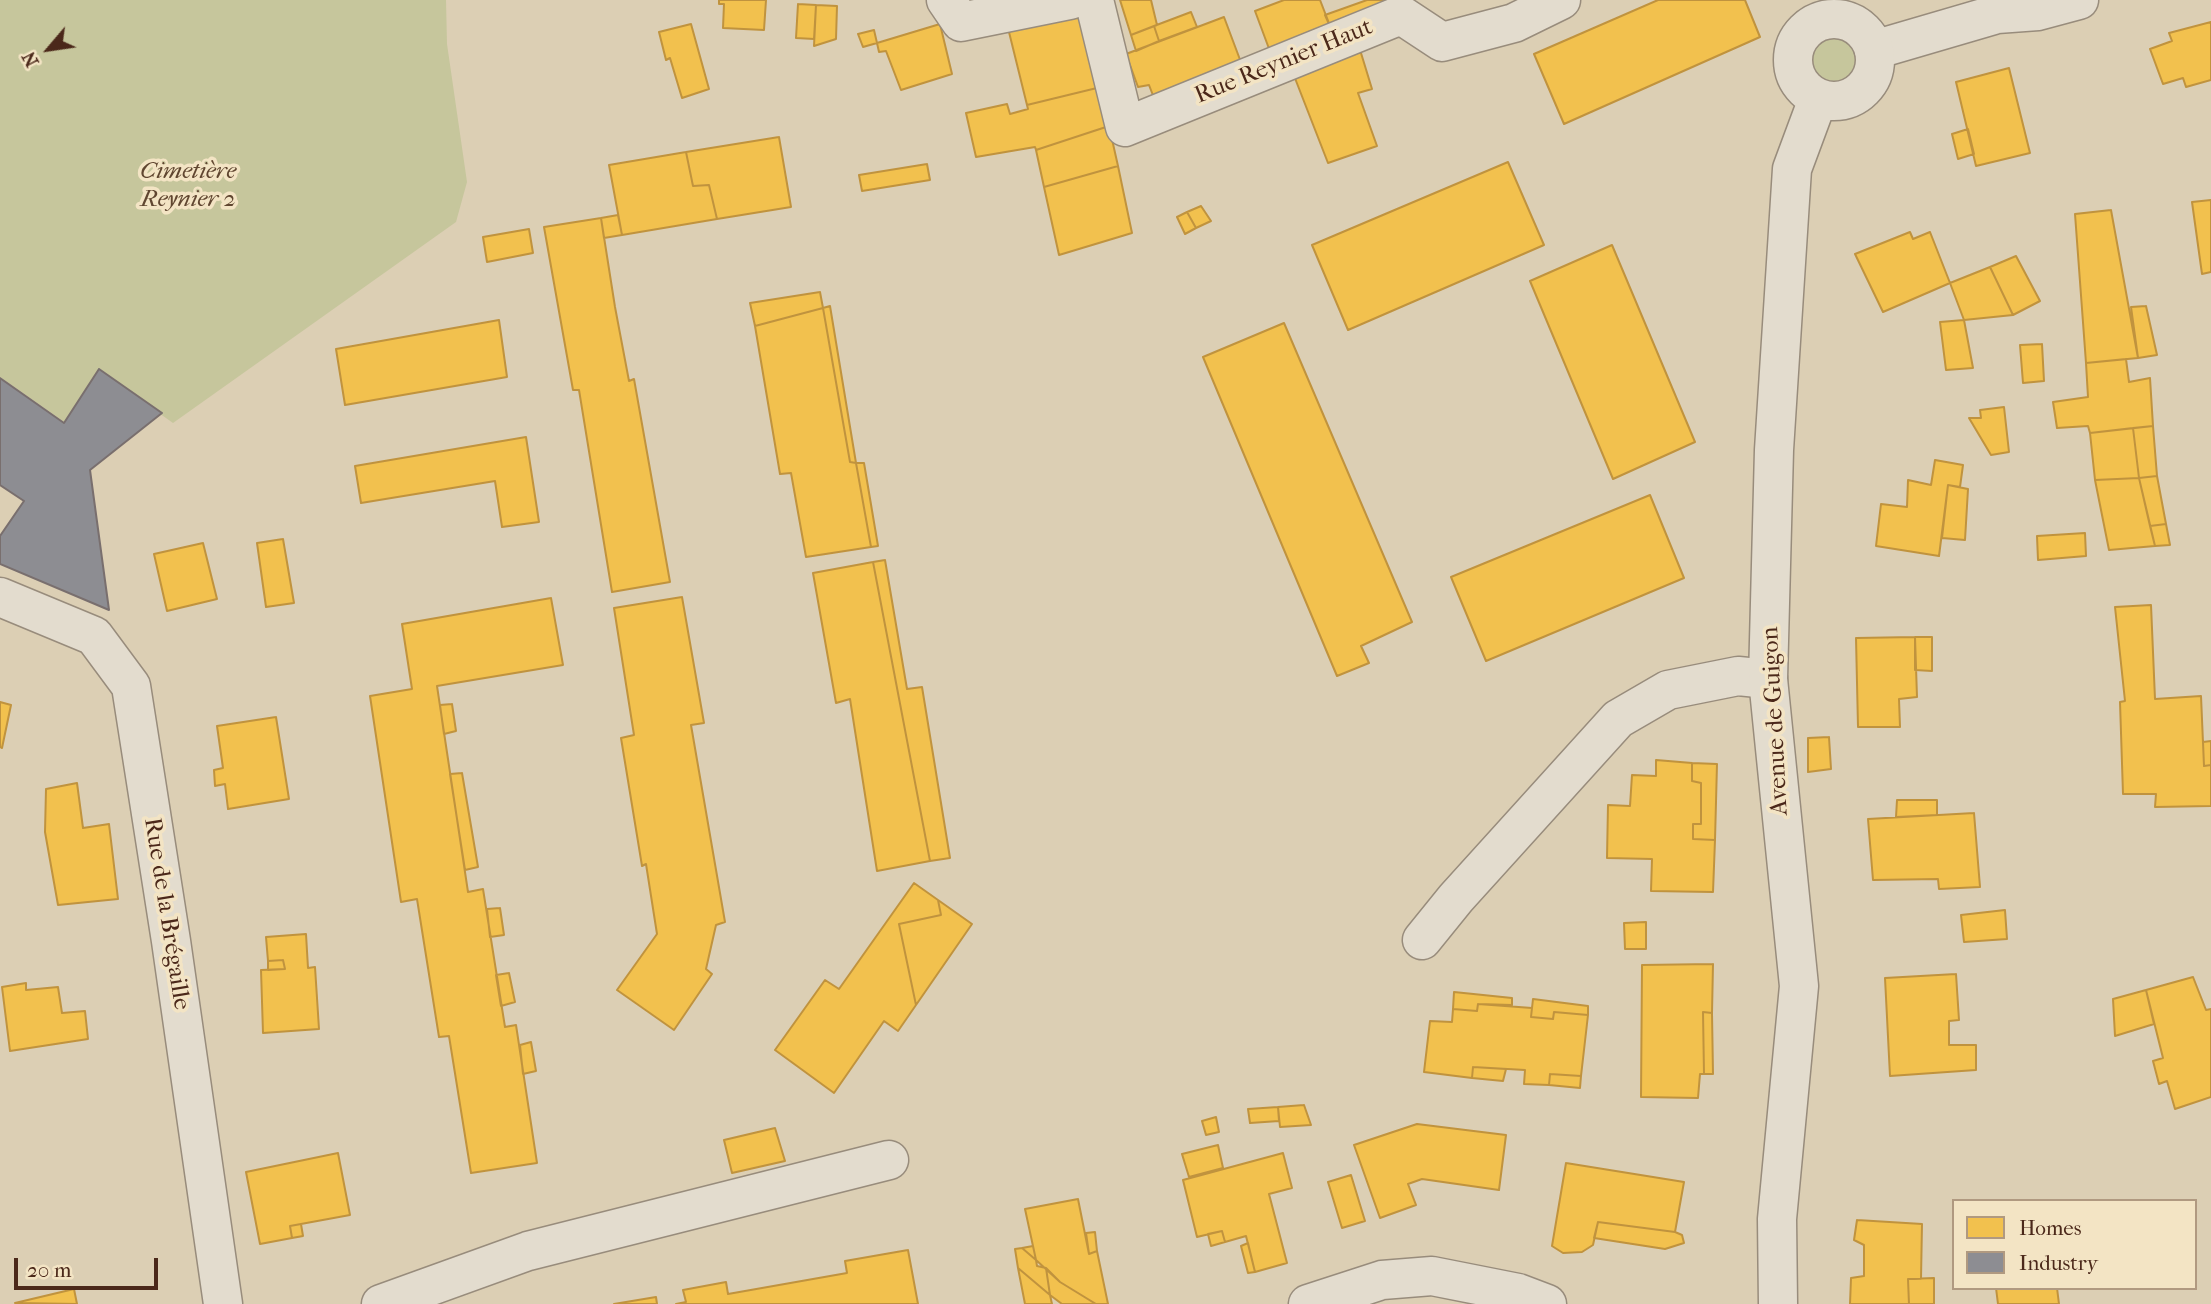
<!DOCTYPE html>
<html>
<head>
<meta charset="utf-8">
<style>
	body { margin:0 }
	#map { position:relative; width:2211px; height:1304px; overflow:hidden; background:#dccfb4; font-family:"IM FELL French Canon",serif }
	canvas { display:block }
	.legend { position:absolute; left:1952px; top:1199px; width:245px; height:91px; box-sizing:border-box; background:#f3e4c4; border:2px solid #b09980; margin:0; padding:9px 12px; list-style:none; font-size:21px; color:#4b281a }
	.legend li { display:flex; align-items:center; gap:14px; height:35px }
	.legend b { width:35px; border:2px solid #b09980 }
	.north { position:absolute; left:14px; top:14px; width:70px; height:70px; -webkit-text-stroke:5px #f3e4c4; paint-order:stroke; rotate:241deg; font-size:19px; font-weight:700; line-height:28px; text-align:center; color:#4b281a }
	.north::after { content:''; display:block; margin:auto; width:24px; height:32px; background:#4b281a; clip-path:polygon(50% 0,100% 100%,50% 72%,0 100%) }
	.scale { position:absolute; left:14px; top:1258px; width:144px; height:32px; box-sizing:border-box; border:4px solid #4b281a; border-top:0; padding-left:9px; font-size:21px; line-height:24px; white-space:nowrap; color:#4b281a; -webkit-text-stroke:5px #f3e4c4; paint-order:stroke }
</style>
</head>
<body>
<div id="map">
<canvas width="2211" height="1304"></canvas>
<ul class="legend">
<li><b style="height:19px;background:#f2c14e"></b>Homes</li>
<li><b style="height:19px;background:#8d8d92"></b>Industry</li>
</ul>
<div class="north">N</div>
<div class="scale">20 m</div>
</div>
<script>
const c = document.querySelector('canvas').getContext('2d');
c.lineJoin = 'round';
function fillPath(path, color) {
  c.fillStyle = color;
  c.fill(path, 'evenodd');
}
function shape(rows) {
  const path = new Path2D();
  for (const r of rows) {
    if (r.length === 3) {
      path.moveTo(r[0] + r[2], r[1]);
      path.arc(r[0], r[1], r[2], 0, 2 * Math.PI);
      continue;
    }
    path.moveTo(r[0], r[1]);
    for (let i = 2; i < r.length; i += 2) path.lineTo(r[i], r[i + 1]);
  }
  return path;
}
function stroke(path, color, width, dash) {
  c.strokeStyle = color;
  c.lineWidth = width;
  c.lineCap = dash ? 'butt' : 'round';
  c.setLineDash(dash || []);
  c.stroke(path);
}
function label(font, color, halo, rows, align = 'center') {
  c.font = font + ' "IM FELL French Canon",serif';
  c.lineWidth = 7;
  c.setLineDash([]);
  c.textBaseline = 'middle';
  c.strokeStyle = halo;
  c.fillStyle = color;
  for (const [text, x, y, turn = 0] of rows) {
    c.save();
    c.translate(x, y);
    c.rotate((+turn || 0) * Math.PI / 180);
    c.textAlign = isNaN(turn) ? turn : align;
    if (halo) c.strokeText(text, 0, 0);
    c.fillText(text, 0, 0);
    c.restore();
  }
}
fillPath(shape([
	[0,0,446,0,447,44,467,182,456,222,173,423,104,374,70,426,0,377],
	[1833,59,41]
]), '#c6c69c');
const homes = shape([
	[719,0,766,0,764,30,723,28,724,4,719,4,719,0],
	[1120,0,1151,0,1157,25,1131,35,1120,0],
	[1284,0,1320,0,1332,31,1271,54,1255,11,1284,0],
	[1367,0,1398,0,1332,31,1325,15,1367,0],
	[1658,0,1745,0,1760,37,1564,124,1534,54,1658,0],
	[798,4,816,5,814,39,796,38,798,4],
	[816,5,837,6,836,39,814,46,816,5],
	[1085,8,1101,87,1027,105,1008,28,1085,8],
	[1191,12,1197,27,1159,41,1154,26,1191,12],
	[1224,17,1242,65,1154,98,1149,85,1138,87,1126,54,1224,17],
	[2211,22,2211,80,2186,87,2183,78,2163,84,2150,49,2172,41,2169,33,2211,22],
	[691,24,709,89,682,98,670,58,666,60,659,32,691,24],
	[940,24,952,74,901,90,886,51,879,52,877,43,940,24],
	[1154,26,1159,41,1136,51,1131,35,1154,26],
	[874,30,877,43,863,47,858,34,874,30],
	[1346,48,1361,53,1372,89,1358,93,1377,146,1328,163,1291,68,1346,48],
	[2009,68,2030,153,1976,166,1956,82,2009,68],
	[1101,87,1109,126,1036,150,1035,147,976,157,966,113,1007,104,1010,114,1028,109,1027,105,1101,87],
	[1109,126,1118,166,1044,187,1036,150,1109,126],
	[1968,129,1974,154,1958,159,1952,134,1968,129],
	[779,137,791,207,717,219,709,185,693,186,686,152,779,137],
	[686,152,693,186,709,185,717,219,622,235,609,165,686,152],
	[1508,162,1544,245,1348,330,1312,245,1508,162],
	[927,164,930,180,862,191,859,175,927,164],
	[1118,166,1132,233,1059,255,1044,187,1118,166],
	[2211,200,2211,272,2202,274,2192,202,2211,200],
	[1201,206,1211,221,1196,228,1187,212,1201,206],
	[2111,210,2138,358,2086,363,2075,214,2111,210],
	[1187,212,1196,228,1185,234,1177,217,1187,212],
	[618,215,622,235,604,238,601,218,618,215],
	[601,218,615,307,629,381,634,379,670,582,612,592,579,390,573,390,544,227,601,218],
	[529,229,533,253,487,262,483,237,529,229],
	[1910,232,1913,239,1930,232,1950,283,1883,312,1855,254,1910,232],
	[1612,245,1695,442,1613,479,1530,281,1612,245],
	[2016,256,2040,301,2013,315,1990,267,2016,256],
	[1990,267,2013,315,1964,320,1950,283,1990,267],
	[820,292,823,308,755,326,750,303,820,292],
	[830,306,856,463,850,462,823,308,830,306],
	[2146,306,2157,355,2138,358,2131,307,2146,306],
	[823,308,850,462,856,463,871,547,806,557,791,473,780,474,755,326,823,308],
	[499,320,507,377,345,405,336,349,499,320],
	[1964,320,1973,368,1946,370,1940,322,1964,320],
	[1284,323,1412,622,1361,646,1369,663,1337,676,1203,357,1284,323],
	[2042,344,2044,381,2023,383,2020,345,2042,344],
	[2126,359,2129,382,2150,378,2153,426,2090,433,2088,426,2057,428,2053,402,2088,397,2086,363,2126,359],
	[2004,407,2009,452,1991,455,1969,418,1981,418,1980,410,2004,407],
	[2153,426,2157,476,2139,478,2133,428,2153,426],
	[2133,428,2139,478,2095,480,2090,433,2133,428],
	[526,437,539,522,502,527,495,481,361,503,355,466,526,437],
	[1935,460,1963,465,1960,487,1948,485,1939,556,1876,546,1881,504,1907,507,1908,480,1931,485,1935,460],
	[856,463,864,463,878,546,871,547,856,463],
	[2157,476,2166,524,2150,526,2139,478,2157,476],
	[2139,478,2155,546,2109,550,2095,480,2139,478],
	[1948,485,1968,489,1965,540,1942,538,1948,485],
	[1650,495,1684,578,1486,661,1451,577,1650,495],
	[2166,524,2170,545,2155,546,2150,526,2166,524],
	[2085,533,2086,556,2038,560,2037,536,2085,533],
	[283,539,294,603,266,607,257,543,283,539],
	[203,543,217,599,167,611,154,554,203,543],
	[885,560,907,689,922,687,950,858,930,861,873,562,885,560],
	[873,562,930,861,877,871,850,699,836,703,813,573,873,562],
	[682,597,704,723,691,725,725,922,716,925,706,969,712,974,674,1030,617,990,657,934,646,864,642,866,621,738,634,735,614,608,682,597],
	[551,598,563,665,437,686,468,892,483,889,505,1027,516,1025,537,1163,471,1173,449,1036,439,1037,417,899,401,902,370,696,412,689,402,624,551,598],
	[2151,605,2155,699,2201,696,2204,766,2211,765,2211,806,2155,807,2156,794,2123,794,2120,702,2125,701,2115,607,2151,605],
	[1915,637,1932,637,1932,671,1915,670,1915,637],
	[1915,637,1917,697,1899,699,1900,727,1858,727,1856,638,1915,637],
	[0,702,11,705,2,748,0,747,0,702],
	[452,704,456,731,444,734,440,705,452,704],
	[276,717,289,799,228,809,225,784,215,786,214,770,223,768,217,726,276,717],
	[1829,737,1831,769,1808,772,1808,738,1829,737],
	[2211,741,2211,765,2204,766,2203,742,2211,741],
	[1656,760,1692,763,1692,781,1701,783,1701,824,1693,824,1693,839,1715,840,1713,892,1651,891,1652,859,1607,858,1608,805,1630,806,1632,775,1656,776,1656,760],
	[1692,763,1717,764,1715,840,1693,839,1693,824,1701,824,1701,783,1692,781,1692,763],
	[462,773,478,867,465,870,450,774,462,773],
	[77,783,83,828,109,824,118,899,58,905,45,832,46,789,77,783],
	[1897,800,1937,800,1937,815,1896,817,1897,800],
	[1974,813,1980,887,1939,889,1938,879,1873,880,1868,819,1974,813],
	[914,883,938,900,941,915,899,924,916,1005,898,1031,884,1021,834,1093,775,1050,825,980,839,989,914,883],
	[938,900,972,924,916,1005,899,924,941,915,938,900],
	[500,908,504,935,490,937,487,909,500,908],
	[2005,910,2007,939,1964,942,1961,915,2005,910],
	[1646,922,1646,949,1625,949,1624,923,1646,922],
	[306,934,308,968,315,967,319,1029,263,1033,261,970,285,969,283,960,268,961,266,937,306,934],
	[283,960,285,969,268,970,268,961,283,960],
	[1713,964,1712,1013,1703,1012,1704,1074,1700,1074,1698,1098,1641,1097,1642,965,1713,964],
	[509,973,515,1002,501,1006,496,975,509,973],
	[1956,974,1959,1020,1949,1021,1949,1045,1976,1045,1976,1070,1890,1076,1885,978,1956,974],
	[2193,977,2206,1010,2211,1009,2211,1097,2175,1109,2167,1081,2159,1084,2153,1061,2163,1058,2146,990,2193,977],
	[26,983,26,990,58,987,62,1013,85,1011,88,1039,10,1051,2,987,26,983],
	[2146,990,2154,1024,2115,1036,2113,999,2146,990],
	[1454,992,1512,998,1512,1005,1478,1004,1477,1011,1453,1009,1454,992],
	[1533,999,1588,1006,1588,1015,1554,1012,1553,1019,1531,1017,1533,999],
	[1478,1004,1532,1008,1531,1017,1553,1019,1554,1012,1588,1015,1581,1076,1550,1074,1549,1085,1524,1084,1525,1070,1473,1067,1472,1078,1424,1072,1430,1021,1452,1022,1453,1009,1477,1011,1478,1004],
	[1703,1012,1712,1013,1713,1074,1704,1074,1703,1012],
	[531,1042,536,1071,523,1074,520,1045,531,1042],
	[1473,1067,1506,1069,1503,1081,1472,1078,1473,1067],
	[1550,1074,1581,1076,1580,1088,1549,1085,1550,1074],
	[1304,1105,1311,1125,1280,1127,1278,1107,1304,1105],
	[1278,1107,1279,1121,1250,1123,1248,1109,1278,1107],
	[1216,1117,1219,1132,1206,1135,1202,1121,1216,1117],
	[1417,1124,1506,1135,1499,1190,1422,1179,1408,1184,1416,1205,1380,1218,1354,1145,1417,1124],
	[775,1128,785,1161,732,1173,724,1140,775,1128],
	[1218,1145,1223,1168,1189,1177,1182,1154,1218,1145],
	[338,1153,350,1215,290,1226,292,1238,260,1244,246,1172,338,1153],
	[1283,1153,1292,1188,1269,1194,1287,1263,1255,1272,1246,1236,1225,1242,1222,1231,1197,1237,1183,1180,1283,1153],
	[1566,1163,1684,1182,1675,1232,1598,1222,1593,1245,1582,1252,1563,1253,1552,1246,1566,1163],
	[1351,1175,1365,1221,1342,1228,1328,1182,1351,1175],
	[1078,1199,1089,1254,1097,1251,1108,1304,1096,1304,1060,1282,1036,1260,1025,1209,1078,1199],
	[1857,1220,1922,1224,1921,1279,1908,1279,1909,1304,1850,1304,1851,1278,1864,1276,1864,1245,1854,1240,1857,1220],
	[1598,1222,1675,1232,1682,1235,1684,1243,1665,1249,1594,1238,1598,1222],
	[301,1224,303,1236,292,1238,290,1226,301,1224],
	[1222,1231,1225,1242,1211,1246,1208,1234,1222,1231],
	[1095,1232,1097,1251,1089,1254,1086,1233,1095,1232],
	[1248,1243,1255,1272,1248,1273,1241,1246,1248,1243],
	[1033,1246,1036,1260,1022,1248,1033,1246],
	[1022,1248,1036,1260,1037,1266,1046,1268,1050,1295,1018,1268,1015,1249,1022,1248],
	[908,1250,918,1304,676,1304,686,1302,683,1290,726,1282,728,1294,847,1273,845,1261,908,1250],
	[1018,1268,1050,1295,1052,1304,1025,1304,1018,1268],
	[1046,1268,1060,1282,1096,1304,1062,1304,1050,1295,1046,1268],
	[1934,1278,1934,1304,1909,1304,1908,1279,1934,1278],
	[1996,1288,2057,1288,2059,1304,1998,1304,1996,1288],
	[74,1289,77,1304,15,1303,74,1289],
	[656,1297,657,1304,614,1304,656,1297]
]);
fillPath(homes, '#f2c14e');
stroke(homes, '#c0933e', 2);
const industry = shape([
	[99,369,162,413,90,470,109,610,0,564,0,536,24,501,0,485,0,378,64,423,99,369]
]);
fillPath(industry, '#8d8d92');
stroke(industry, '#796f6e', 2);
const minor = shape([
	[946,0,961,22,1070,0],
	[1094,0,1125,127,1401,15,1442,42,1514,23,1561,0],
	[1874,50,1997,14,2038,11,2079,0],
	[0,597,94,636,131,686,171,941,223,1304],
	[1422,940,1456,898,1618,719,1668,690,1738,676,1768,679],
	[381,1304,528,1251,889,1160],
	[1308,1304,1382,1280,1432,1276,1518,1293,1547,1304]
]);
const tertiary = shape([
	[1834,60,41],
	[1778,1304,1777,1219,1799,986,1768,679,1774,450,1792,169,1818,99]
]);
stroke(minor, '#988c7c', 41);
stroke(tertiary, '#988c7c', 41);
stroke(minor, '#e3dcce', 38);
stroke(tertiary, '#e3dcce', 38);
label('24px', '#4b281a', '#f3e4c4', [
	["Rue Reynier Haut",1284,62,-22],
	["Avenue de Guigon",1776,721,-93],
	["Rue de la Brégaille",166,914,81]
]);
label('italic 24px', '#604630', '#f3e4c4', [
	["Cimetière",188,172],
	["Reynier 2",188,200]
]);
</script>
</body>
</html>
